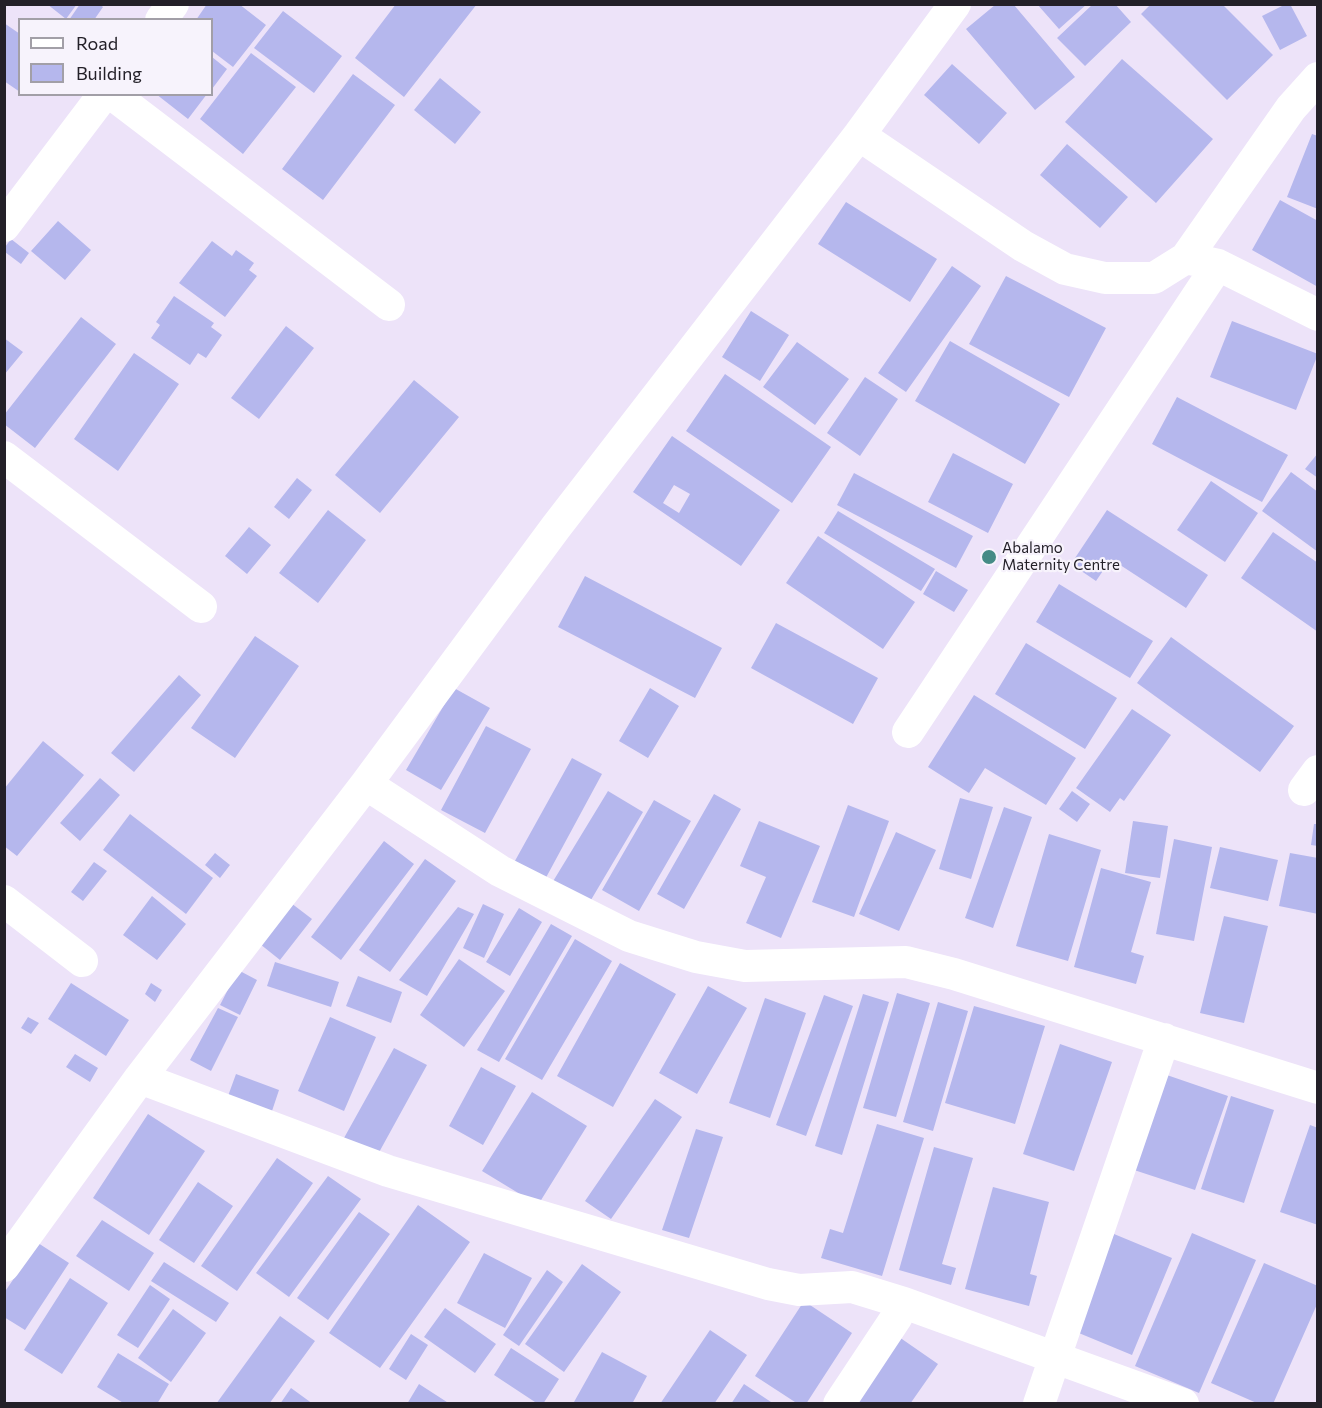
<!DOCTYPE html>
<html>
<head>
<meta charset="utf-8">
<style>
	body { margin:0 }
	#map { position:relative; width:1322px; height:1408px; overflow:hidden; background:#ede3f9; font-family:Commissioner,sans-serif }
	canvas { display:block }
	.frame { position:absolute; inset:0; border:6px solid #232028; pointer-events:none }
	.legend { position:absolute; left:18px; top:18px; width:195px; height:78px; box-sizing:border-box; background:#f7f3fc; border:2px solid #a29fa7; margin:0; padding:8px 10px; list-style:none; font-size:18px; color:#232028 }
	.legend li { display:flex; align-items:center; gap:12px; height:30px }
	.legend b { width:30px; border:2px solid #a29fa7 }
</style>
</head>
<body>
<div id="map">
<canvas width="1322" height="1408"></canvas>
<div class="frame"></div>
<ul class="legend">
<li><b style="height:8px;background:#fff"></b>Road</li>
<li><b style="height:16px;background:#b5b7ed"></b>Building</li>
</ul>
</div>
<script>
const c = document.querySelector('canvas').getContext('2d');
c.lineJoin = 'round';
function fillPath(path, color) {
  c.fillStyle = color;
  c.fill(path, 'evenodd');
}
function shape(rows) {
  const path = new Path2D();
  for (const r of rows) {
    path.moveTo(r[0], r[1]);
    for (let i = 2; i < r.length; i += 2) path.lineTo(r[i], r[i + 1]);
  }
  return path;
}
function stroke(path, color, width, dash) {
  c.strokeStyle = color;
  c.lineWidth = width;
  c.lineCap = dash ? 'butt' : 'round';
  c.setLineDash(dash || []);
  c.stroke(path);
}
function label(font, color, halo, rows, align = 'center') {
  c.font = font + ' Commissioner,sans-serif';
  c.lineWidth = 4.5;
  c.setLineDash([]);
  c.textBaseline = 'middle';
  c.strokeStyle = halo;
  c.fillStyle = color;
  for (const [text, x, y, turn = 0] of rows) {
    c.save();
    c.translate(x, y);
    c.rotate((+turn || 0) * Math.PI / 180);
    c.textAlign = isNaN(turn) ? turn : align;
    if (halo) c.strokeText(text, 0, 0);
    c.fillText(text, 0, 0);
    c.restore();
  }
}
fillPath(shape([
	[47,4,77,4,66,19],
	[80,4,100,4,103,7,94,20,69,20],
	[207,4,239,4,266,25,233,67,212,51,212,20,196,20],
	[396,4,477,4,404,97,355,58],
	[1037,4,1087,4,1059,29],
	[1093,4,1115,4,1131,22,1085,66,1057,38],
	[1151,4,1222,4,1273,55,1227,100,1141,14],
	[1286,4,1290,4,1307,36,1280,50,1262,16],
	[995,5,1014,5,1075,77,1035,110,966,29],
	[283,11,342,56,314,93,254,48],
	[4,23,20,34,20,92,4,81],
	[251,53,296,87,243,154,200,119],
	[212,57,227,69,212,89],
	[1122,59,1213,139,1156,203,1065,122],
	[952,64,1007,113,979,144,924,95],
	[353,74,395,105,323,200,282,169],
	[440,78,481,112,455,144,414,110],
	[156,94,207,94,188,119],
	[1312,134,1318,136,1318,209,1287,197],
	[1067,144,1128,197,1100,228,1040,175],
	[1280,200,1318,221,1318,287,1252,250],
	[846,202,937,259,910,302,818,244],
	[58,221,91,250,65,280,31,251],
	[11,239,29,253,21,264,5,252,5,247],
	[212,241,232,256,236,250,254,263,249,270,257,276,225,317,179,283],
	[952,266,981,286,906,392,878,373],
	[1006,276,1106,328,1069,397,969,344],
	[174,296,214,323,211,327,222,335,206,358,198,353,190,365,151,338,160,325,156,322],
	[751,311,789,335,760,381,722,357],
	[81,317,116,344,35,448,4,424,4,415],
	[1232,321,1318,354,1296,410,1210,377],
	[286,326,314,348,259,419,231,398],
	[4,338,23,352,4,375],
	[950,341,1060,404,1025,464,915,401],
	[797,342,849,379,815,425,763,387],
	[134,353,179,384,118,471,74,439],
	[725,374,831,447,792,503,686,431],
	[865,377,898,399,860,456,827,433],
	[414,380,459,417,380,513,335,475],
	[1177,397,1288,455,1262,502,1152,444],
	[672,436,780,510,741,566,633,492],
	[674,485,690,494,679,513,663,503],
	[953,453,1013,484,988,533,928,502],
	[1318,453,1318,478,1305,469],
	[1291,472,1318,492,1318,552,1262,511],
	[854,473,973,536,956,568,837,505],
	[297,478,312,490,289,519,274,507],
	[1211,481,1258,513,1225,562,1177,530],
	[328,510,366,540,318,603,279,573],
	[1107,510,1208,575,1186,608,1111,559,1096,581,1071,564],
	[838,511,935,569,921,591,824,533],
	[249,527,271,545,247,574,225,556],
	[1273,532,1318,563,1318,632,1241,578],
	[818,536,915,602,883,649,786,583],
	[936,571,968,590,954,612,923,594],
	[585,576,722,648,695,698,558,627],
	[1059,584,1153,641,1130,678,1036,622],
	[776,623,878,678,853,724,751,668],
	[255,636,299,666,235,758,191,728],
	[1171,637,1294,726,1260,772,1137,683],
	[1026,643,1117,698,1085,749,995,694],
	[179,675,201,695,134,772,111,753],
	[454,688,490,708,441,790,406,770],
	[650,688,679,706,648,758,619,741],
	[974,695,1076,758,1046,805,985,768,969,793,928,767],
	[1132,709,1171,735,1124,801,1120,798,1110,812,1076,788],
	[486,726,531,749,485,833,441,810],
	[43,741,84,775,17,856,4,846,4,789],
	[572,758,602,774,542,885,511,868],
	[100,778,120,795,80,841,60,823],
	[608,791,643,812,588,905,552,883],
	[1072,791,1090,804,1077,822,1059,809],
	[714,794,741,809,684,909,657,894],
	[960,798,993,807,971,879,939,869],
	[654,800,691,821,639,911,602,890],
	[848,805,889,821,854,917,812,902],
	[1004,807,1032,817,993,928,965,918],
	[130,814,213,878,186,914,103,850],
	[759,821,820,846,781,938,746,923,766,877,740,866],
	[1133,821,1168,826,1160,878,1125,873],
	[1314,824,1318,824,1318,846,1311,845],
	[896,832,936,850,899,931,859,914],
	[1049,834,1101,850,1068,961,1016,946],
	[1174,839,1212,847,1194,941,1156,934],
	[384,841,414,864,341,960,311,937],
	[1220,847,1278,860,1268,901,1210,888],
	[215,853,230,865,220,878,205,865],
	[1290,853,1318,858,1318,914,1279,906],
	[425,859,456,881,390,972,359,950],
	[94,862,107,871,83,901,71,892],
	[1101,868,1151,882,1131,952,1144,956,1136,984,1074,967],
	[152,896,186,924,157,960,123,935],
	[291,903,312,919,280,960,260,944],
	[483,904,504,914,484,958,463,948],
	[458,907,474,914,427,996,399,980],
	[519,908,542,922,510,976,486,962],
	[1224,916,1268,926,1244,1023,1200,1013],
	[551,924,572,936,499,1062,477,1050],
	[575,939,612,961,542,1080,505,1059],
	[459,959,505,991,464,1047,420,1015],
	[275,962,339,982,331,1007,267,986],
	[620,963,676,994,613,1107,557,1076],
	[238,970,257,980,240,1015,220,1005],
	[358,976,402,992,391,1023,346,1006],
	[71,983,129,1020,106,1056,48,1019],
	[151,983,162,990,155,1002,145,994],
	[708,986,747,1008,697,1094,659,1073],
	[897,993,930,1003,896,1117,863,1108],
	[863,994,889,1002,842,1155,815,1146],
	[824,995,853,1006,806,1136,776,1125],
	[765,998,806,1013,770,1118,729,1103],
	[938,1002,968,1011,933,1131,903,1122],
	[974,1006,1045,1026,1015,1124,945,1103],
	[218,1008,238,1017,211,1071,190,1060],
	[28,1017,39,1023,31,1034,21,1028],
	[330,1017,376,1037,344,1111,298,1091],
	[1060,1044,1112,1062,1074,1171,1023,1154],
	[394,1048,427,1065,377,1156,344,1138],
	[75,1054,98,1068,90,1082,66,1067],
	[481,1067,516,1086,483,1145,449,1126],
	[1161,1073,1228,1096,1195,1190,1128,1168],
	[236,1074,279,1090,272,1111,228,1096],
	[532,1092,587,1126,538,1205,482,1171],
	[1231,1096,1274,1110,1244,1203,1201,1189],
	[655,1099,682,1117,611,1219,585,1201],
	[148,1114,205,1151,149,1235,93,1198],
	[877,1124,924,1138,882,1276,821,1258,830,1229,843,1233],
	[1310,1125,1318,1128,1318,1225,1280,1212],
	[696,1129,723,1137,689,1238,662,1230],
	[934,1147,973,1158,942,1264,956,1268,951,1285,899,1270],
	[277,1158,313,1183,237,1291,201,1266],
	[328,1176,361,1199,289,1297,256,1273],
	[198,1182,233,1206,194,1263,159,1240],
	[993,1187,1049,1202,1030,1274,1037,1276,1029,1306,965,1289],
	[418,1205,470,1242,380,1368,329,1333],
	[359,1212,390,1234,328,1320,297,1298],
	[102,1220,154,1253,129,1291,76,1256],
	[1192,1233,1256,1260,1199,1393,1135,1366],
	[1114,1234,1172,1258,1132,1355,1074,1331],
	[38,1243,69,1263,25,1330,4,1317,4,1293],
	[484,1253,532,1278,505,1328,457,1303],
	[164,1262,229,1303,216,1322,151,1281],
	[1264,1263,1318,1286,1318,1302,1273,1404,1259,1404,1211,1383],
	[582,1264,621,1292,564,1372,525,1344],
	[547,1270,563,1282,519,1346,503,1335],
	[70,1278,108,1303,62,1374,24,1350],
	[150,1285,170,1299,138,1348,117,1335],
	[804,1301,852,1333,806,1404,798,1404,755,1376],
	[445,1308,496,1344,475,1373,424,1337],
	[173,1309,206,1333,171,1382,138,1358],
	[280,1316,315,1341,269,1404,216,1404],
	[710,1330,747,1355,714,1404,660,1404],
	[411,1334,428,1345,406,1380,389,1369],
	[899,1337,938,1364,910,1404,852,1404],
	[511,1348,559,1379,543,1404,538,1404,494,1375],
	[602,1352,647,1376,632,1404,577,1404,574,1402],
	[118,1353,169,1384,157,1404,125,1404,97,1387],
	[419,1384,450,1404,407,1404],
	[744,1384,774,1404,731,1404],
	[291,1388,313,1404,280,1404]
]), '#b5b7ed');
stroke(shape([
	[161,20,173,4],
	[112,94,389,305],
	[859,135,1023,246,1065,269,1105,278,1154,278,1186,258,1218,265,1318,315],
	[4,226,104,94],
	[1186,258,1291,108,1318,78],
	[4,457,201,607],
	[908,732,1218,265],
	[366,784,500,871,629,936,696,957,745,966,906,962,954,974,1318,1088],
	[1304,790,1318,771],
	[4,901,82,961],
	[140,1078,388,1171,768,1284,799,1290,852,1287,904,1303,1183,1404],
	[4,1266,140,1078,366,784,556,527,859,135,955,4],
	[839,1404,896,1318,904,1303],
	[1039,1404,1164,1039]
]), '#fff', 32);
for (const [x, y, r, color] of [
	[989,557,8,"#458b86"]
]) {
  const dot = new Path2D();
  dot.arc(x, y, r, 0, 2 * Math.PI);
  c.fillStyle = color;
  c.fill(dot);
  stroke(dot, '#f7f3fc', 2);
}
label('15px', '#232028', '#f7f3fc', [
	["Abalamo",1002,548],
	["Maternity Centre",1002,565]
], 'left');
</script>
</body>
</html>
